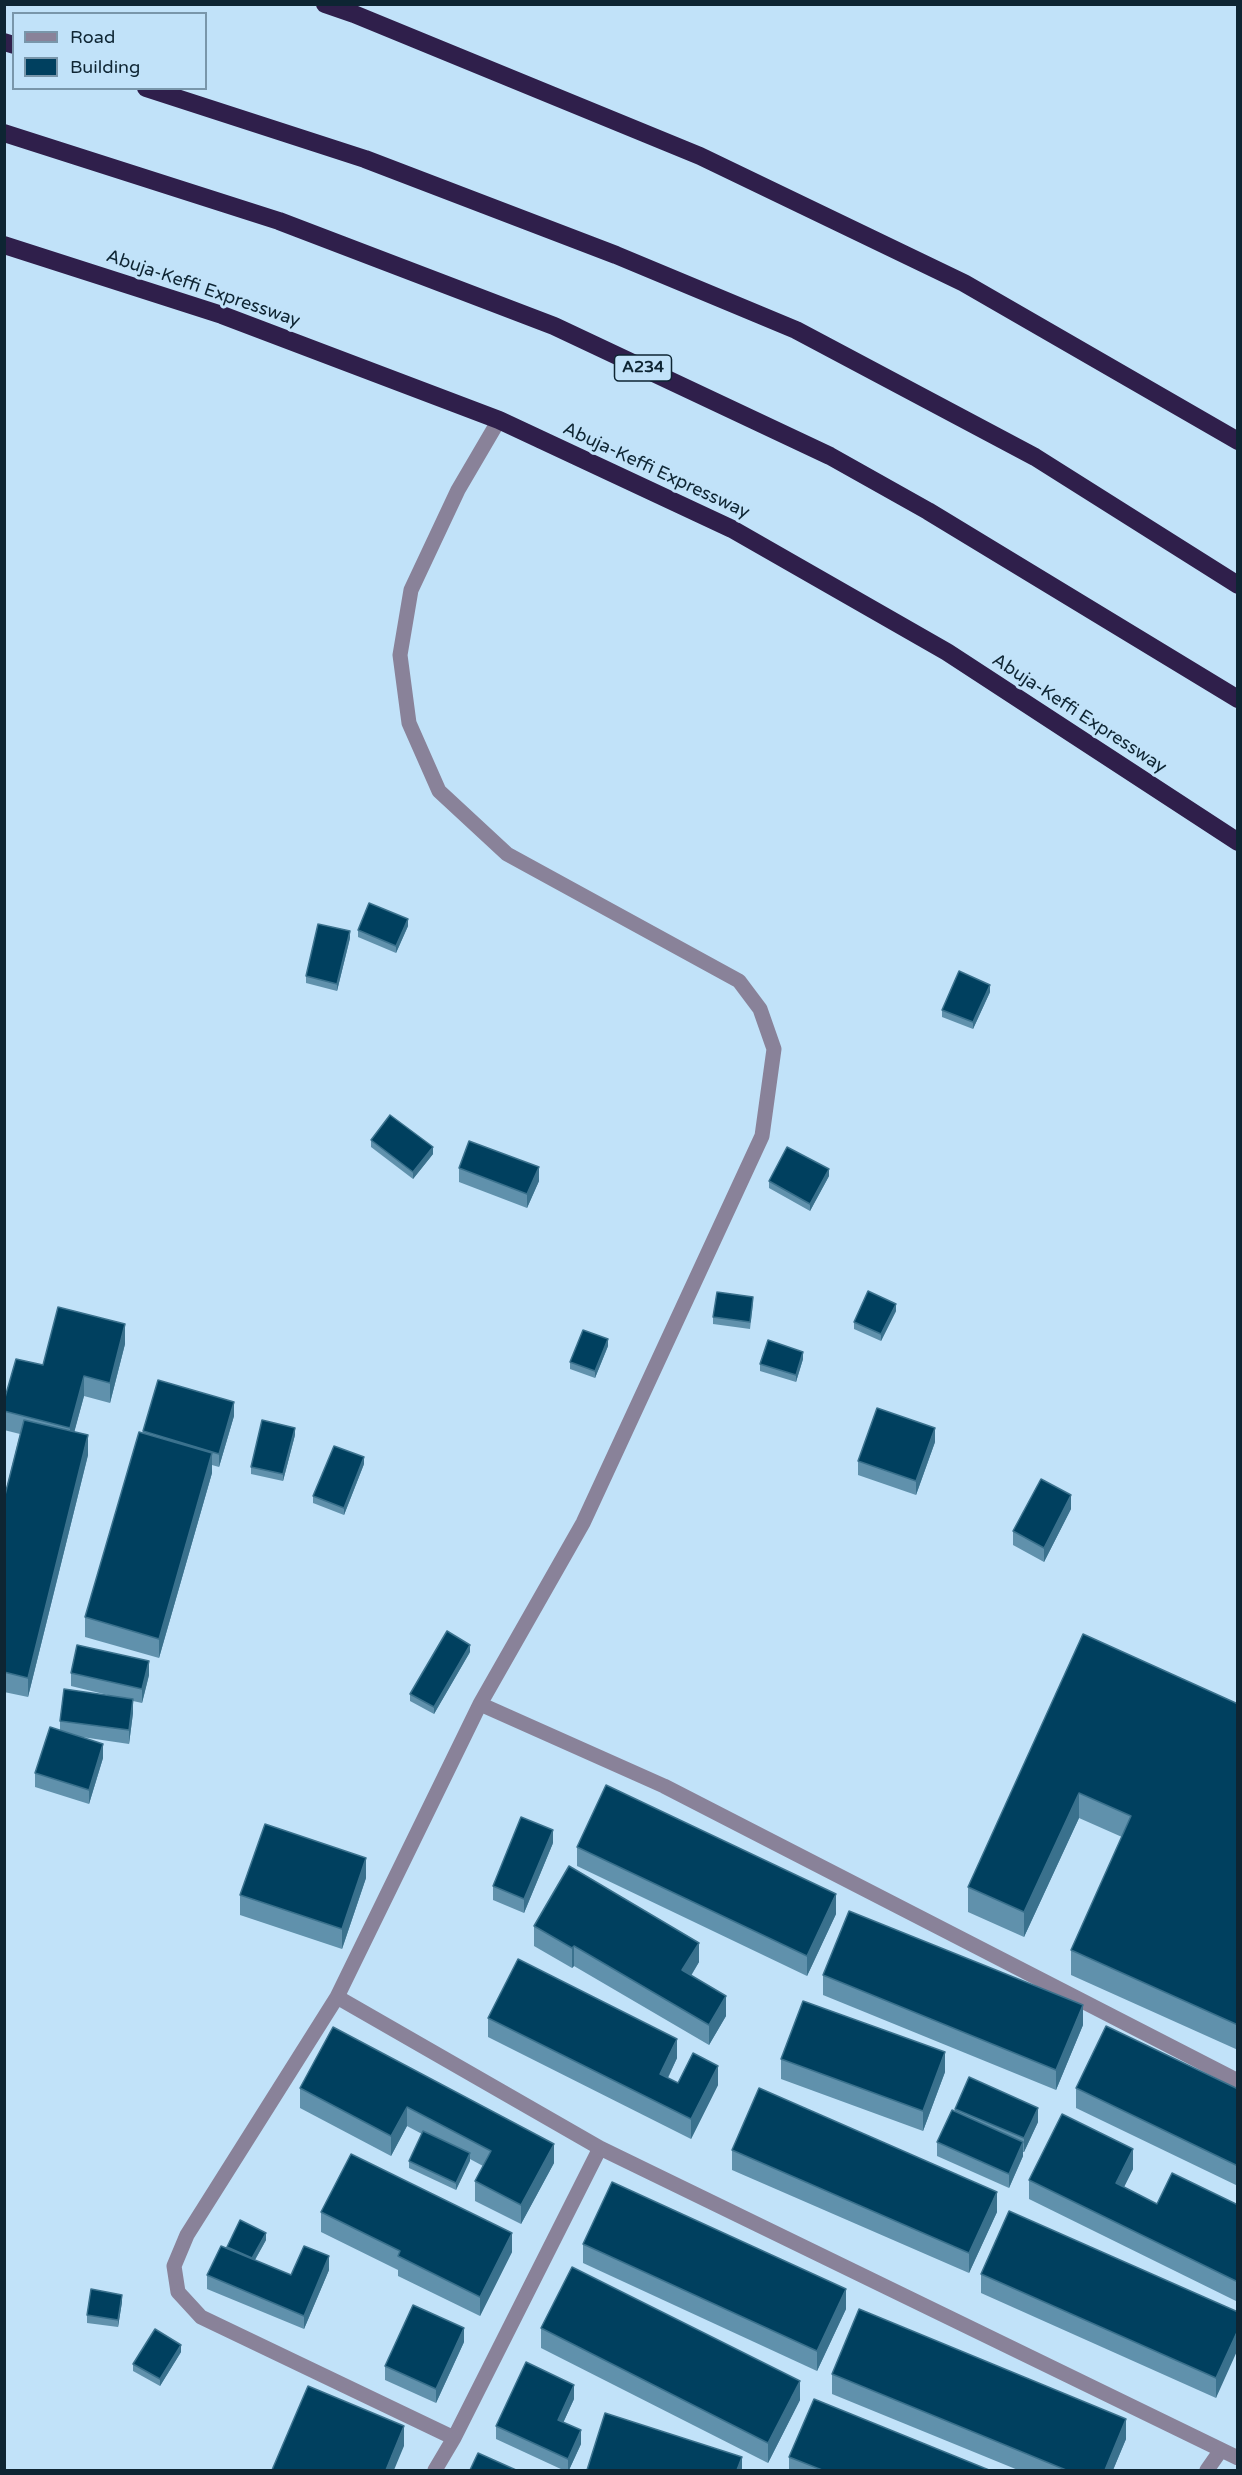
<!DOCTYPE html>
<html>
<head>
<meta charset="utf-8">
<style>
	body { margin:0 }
	#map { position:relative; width:1242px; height:2475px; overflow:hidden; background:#c1e2f9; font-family:"Varela Round",sans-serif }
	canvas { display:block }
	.frame { position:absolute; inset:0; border:6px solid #0e2533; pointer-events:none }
	.legend { position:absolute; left:12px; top:12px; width:195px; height:78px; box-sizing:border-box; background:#c1e2f9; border:2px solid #7996aa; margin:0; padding:8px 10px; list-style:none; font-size:18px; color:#0e2533 }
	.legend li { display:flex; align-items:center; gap:12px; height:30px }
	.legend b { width:30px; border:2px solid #7996aa }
</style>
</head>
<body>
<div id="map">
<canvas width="1242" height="2475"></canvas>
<div class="frame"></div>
<ul class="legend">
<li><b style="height:8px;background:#898299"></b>Road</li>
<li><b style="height:16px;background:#00405f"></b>Building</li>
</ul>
</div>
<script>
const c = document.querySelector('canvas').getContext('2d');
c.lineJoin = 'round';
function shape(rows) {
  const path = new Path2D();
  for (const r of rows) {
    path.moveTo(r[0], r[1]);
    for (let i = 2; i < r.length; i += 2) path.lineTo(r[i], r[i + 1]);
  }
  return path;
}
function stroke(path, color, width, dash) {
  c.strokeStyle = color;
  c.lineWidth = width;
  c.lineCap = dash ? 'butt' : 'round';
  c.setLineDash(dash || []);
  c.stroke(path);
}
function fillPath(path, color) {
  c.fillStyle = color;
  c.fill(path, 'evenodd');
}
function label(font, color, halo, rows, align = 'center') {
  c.font = font + ' "Varela Round",sans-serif';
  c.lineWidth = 6;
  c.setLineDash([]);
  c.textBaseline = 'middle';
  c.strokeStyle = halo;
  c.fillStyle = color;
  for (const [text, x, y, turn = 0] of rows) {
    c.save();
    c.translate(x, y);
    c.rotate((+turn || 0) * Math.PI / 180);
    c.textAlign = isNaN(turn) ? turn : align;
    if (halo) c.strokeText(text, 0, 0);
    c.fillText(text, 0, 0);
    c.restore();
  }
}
stroke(shape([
	[480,1704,664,1786,1238,2081],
	[337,1997,600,2148,1238,2458],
	[454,2438,201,2317,178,2292,174,2266,187,2235,337,1997,480,1704,583,1523,762,1136,774,1049,760,1009,739,981,507,854,439,791,409,723,400,655,411,590,458,490,499,420],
	[435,2470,454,2438,600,2148],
	[1207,2470,1221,2450]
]), '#898299', 15);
stroke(shape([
	[325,4,354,14,700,156,964,283,1238,441],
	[4,42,14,45],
	[146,88,365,159,616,255,796,330,1035,457,1238,585],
	[4,133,279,221,554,326,830,456,928,511,1238,699],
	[4,245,222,315,499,420,732,529,947,652,1238,842]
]), '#2f1f4b', 18);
fillPath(shape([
	[408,926,396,953,358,937,358,930],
	[350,938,337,991,306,983,306,976],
	[990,992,973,1029,942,1017,942,1010],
	[371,1140,433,1154,413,1179,371,1147],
	[459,1168,539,1181,527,1208,459,1182],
	[829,1176,810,1211,769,1188,769,1181],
	[753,1304,750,1329,713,1324,713,1317],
	[896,1311,881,1341,854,1329,854,1322],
	[125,1344,110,1403,84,1396,74,1432,88,1455,28,1697,4,1692,4,1498,20,1434,4,1430,4,1401,43,1365],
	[608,1346,595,1378,570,1369,570,1362],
	[803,1359,796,1382,760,1371,760,1364],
	[234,1416,219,1467,212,1465,212,1473,159,1658,85,1637,85,1617,143,1431],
	[295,1435,283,1481,251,1474,251,1467],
	[935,1442,916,1495,858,1475,858,1461],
	[364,1464,344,1515,313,1503,313,1496],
	[1071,1509,1044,1562,1013,1545,1013,1531],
	[1083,1634,1238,1704,1238,2050,1071,1975,1071,1950,1122,1837,1079,1818,1024,1937,968,1912,968,1887],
	[470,1652,434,1714,410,1701,410,1694],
	[71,1673,149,1675,142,1703,133,1701,133,1713,129,1744,82,1737,103,1758,89,1804,35,1787,35,1773,60,1730,60,1721,112,1696,71,1686],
	[553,1843,524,1913,493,1900,493,1886],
	[577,1847,836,1914,807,1976,577,1866],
	[366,1878,342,1949,240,1915,240,1895],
	[534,1926,699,1962,691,1976,726,2016,709,2045,574,1966,572,1968,534,1946],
	[823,1975,1083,2025,1056,2090,823,1995],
	[488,2018,677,2058,668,2078,678,2083,718,2085,691,2139,488,2037],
	[333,2027,554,2163,521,2224,475,2201,475,2181,483,2166,470,2159,456,2190,409,2168,409,2161,422,2134,407,2126,391,2156,300,2108,300,2088],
	[781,2059,945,2072,923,2131,781,2079],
	[1076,2088,1238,2089,1238,2186,1076,2108],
	[955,2109,1038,2122,1024,2152,1023,2152,1023,2156,1009,2188,937,2156,937,2142,955,2112],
	[732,2150,997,2212,969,2273,732,2170],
	[1133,2169,1124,2187,1157,2204,1238,2205,1238,2302,1029,2199,1029,2180],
	[321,2212,512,2252,480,2316,398,2276,398,2270,321,2232],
	[266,2240,255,2260,291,2275,329,2270,304,2329,207,2289,207,2275,227,2248,227,2247],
	[583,2244,846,2309,817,2371,583,2263],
	[981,2274,1238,2312,1216,2398,981,2293],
	[122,2302,118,2327,87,2323,87,2315],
	[541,2328,800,2400,768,2463,541,2348],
	[464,2342,436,2403,385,2380,385,2366],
	[181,2352,160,2386,133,2371,133,2364],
	[832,2374,1126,2439,1113,2470,1018,2470,832,2394],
	[574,2399,563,2423,581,2444,569,2470,563,2470,496,2439,496,2426],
	[789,2457,989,2470,789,2470]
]), '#6091ac');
fillPath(shape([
	[408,919,408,926,396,953,396,946],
	[350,931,350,938,337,991,337,984],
	[990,985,990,992,973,1029,973,1022],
	[433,1147,433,1154,413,1179,413,1172],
	[539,1167,539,1181,527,1208,527,1194],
	[829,1169,829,1176,810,1211,810,1204],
	[896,1304,896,1311,881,1341,881,1334],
	[125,1324,125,1344,110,1403,110,1383],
	[608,1339,608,1346,595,1378,595,1371],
	[803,1352,803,1359,796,1382,796,1375],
	[84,1376,84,1396,70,1448,70,1428],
	[234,1402,234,1416,219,1467,219,1454],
	[295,1428,295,1435,283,1481,283,1474],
	[935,1428,935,1442,916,1495,916,1481],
	[88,1435,88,1455,28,1697,28,1678],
	[212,1453,212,1473,159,1658,159,1639],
	[364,1457,364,1464,344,1515,344,1508],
	[1071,1495,1071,1509,1044,1562,1044,1548],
	[470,1645,470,1652,434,1714,434,1707],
	[149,1661,149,1675,142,1703,142,1689],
	[133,1699,133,1713,129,1744,129,1730],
	[103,1744,103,1758,89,1804,89,1790],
	[1079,1793,1079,1818,1024,1937,1024,1912],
	[553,1830,553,1843,524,1913,524,1899],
	[366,1858,366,1878,342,1949,342,1929],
	[836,1894,836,1914,807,1976,807,1956],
	[699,1943,699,1962,682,1990,682,1970],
	[574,1946,574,1966,572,1968,572,1948],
	[726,1996,726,2016,709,2045,709,2025],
	[1083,2005,1083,2025,1056,2090,1056,2070],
	[677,2039,677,2058,660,2094,660,2074],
	[945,2052,945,2072,923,2131,923,2111],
	[718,2066,718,2085,691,2139,691,2119],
	[407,2107,407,2126,391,2156,391,2136],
	[1038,2108,1038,2122,1024,2152,1024,2138],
	[1023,2142,1023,2156,1009,2188,1009,2174],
	[554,2144,554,2163,521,2224,521,2205],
	[1133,2149,1133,2169,1116,2203,1116,2183],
	[470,2153,470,2161,456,2190,456,2183],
	[997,2192,997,2212,969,2273,969,2253],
	[266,2233,266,2240,252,2265,252,2258],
	[512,2233,512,2252,480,2316,480,2297],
	[329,2256,329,2270,304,2329,304,2316],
	[846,2289,846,2309,817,2371,817,2351],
	[122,2295,122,2302,118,2327,118,2320],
	[464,2328,464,2342,436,2403,436,2389],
	[1238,2330,1238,2349,1216,2398,1216,2378],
	[181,2345,181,2352,160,2386,160,2379],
	[800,2381,800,2400,768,2463,768,2443],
	[574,2385,574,2399,558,2434,558,2420],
	[1126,2419,1126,2439,1113,2470,1105,2470],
	[404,2426,404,2446,394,2470,386,2470],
	[581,2430,581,2444,569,2470,568,2470,568,2459],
	[742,2457,742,2470,737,2470]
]), '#3a718d');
const building = shape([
	[369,903,408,919,396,946,358,930,369,903],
	[318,924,350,931,337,984,306,976,318,924],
	[959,971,990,985,973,1022,942,1010,959,971],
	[390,1115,433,1147,413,1172,371,1140,390,1115],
	[469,1141,539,1167,527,1194,459,1168,469,1141],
	[787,1147,829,1169,810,1204,769,1181,787,1147],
	[868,1291,896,1304,881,1334,854,1322,868,1291],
	[717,1292,753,1297,750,1322,713,1317,717,1292],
	[58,1307,125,1324,110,1383,84,1376,70,1428,4,1411,4,1401,16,1359,43,1365,58,1307],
	[583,1330,608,1339,595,1371,570,1362,583,1330],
	[768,1340,803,1352,796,1375,760,1364,768,1340],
	[158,1380,234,1402,219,1454,143,1431,158,1380],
	[877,1408,935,1428,916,1481,858,1461,877,1408],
	[24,1420,88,1435,28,1678,4,1672,4,1499,24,1420],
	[262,1420,295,1428,283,1474,251,1467,262,1420],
	[139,1432,212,1453,159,1639,85,1617,139,1432],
	[334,1446,364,1457,344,1508,313,1496,334,1446],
	[1041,1479,1071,1495,1044,1548,1013,1531,1041,1479],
	[447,1631,470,1645,434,1707,410,1694,447,1631],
	[1083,1634,1238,1704,1238,2025,1071,1950,1131,1816,1079,1793,1024,1912,968,1887,1083,1634],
	[77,1645,149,1661,142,1689,71,1673,77,1645],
	[64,1689,133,1699,129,1730,60,1721,64,1689],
	[50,1727,103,1744,89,1790,35,1773,50,1727],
	[606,1785,836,1894,807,1956,577,1847,606,1785],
	[521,1817,553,1830,524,1899,493,1886,521,1817],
	[265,1824,366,1858,342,1929,240,1895,265,1824],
	[569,1866,699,1943,682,1970,726,1996,709,2025,574,1946,572,1948,534,1926,569,1866],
	[849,1911,1083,2005,1056,2070,823,1975,849,1911],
	[518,1959,677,2039,660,2074,678,2083,693,2053,718,2066,691,2119,488,2018,518,1959],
	[803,2001,945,2052,923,2111,781,2059,803,2001],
	[1106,2026,1238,2089,1238,2166,1076,2088,1106,2026],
	[333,2027,554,2144,521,2205,475,2181,491,2151,407,2107,391,2136,300,2088,333,2027],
	[969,2077,1038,2108,1024,2138,955,2109,969,2077],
	[759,2088,997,2192,969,2253,732,2150,759,2088],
	[952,2110,1023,2142,1009,2174,937,2142,952,2110],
	[1062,2114,1133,2149,1116,2183,1157,2204,1172,2173,1238,2205,1238,2282,1029,2180,1062,2114],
	[423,2131,470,2153,456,2183,409,2161,423,2131],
	[351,2154,512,2233,480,2297,398,2256,400,2251,321,2212,351,2154],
	[612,2182,846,2289,817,2351,583,2244,612,2182],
	[1009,2211,1238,2312,1238,2330,1216,2378,981,2274,1009,2211],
	[240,2220,266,2233,252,2258,227,2247,240,2220],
	[221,2246,291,2275,304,2246,329,2256,304,2316,207,2275,221,2246],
	[572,2267,800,2381,768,2443,541,2328,572,2267],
	[91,2289,122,2295,118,2320,87,2315,91,2289],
	[413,2305,464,2328,436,2389,385,2366,413,2305],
	[859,2309,1126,2419,1105,2470,1066,2470,832,2374,859,2309],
	[155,2329,181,2345,160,2379,133,2364,155,2329],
	[526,2362,574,2385,558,2420,581,2430,568,2459,496,2426,526,2362],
	[308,2386,404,2426,386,2470,272,2470,308,2386],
	[814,2399,989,2470,822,2470,789,2457,814,2399],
	[605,2413,742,2457,737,2470,587,2470,605,2413],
	[478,2453,516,2470,470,2470,478,2453]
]);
fillPath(building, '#00405f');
stroke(building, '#3a718d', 1.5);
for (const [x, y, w] of [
	[643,368,57]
]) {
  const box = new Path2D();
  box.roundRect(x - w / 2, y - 13, w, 26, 4.5);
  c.fillStyle = '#c1e2f9';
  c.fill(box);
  stroke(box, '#0e2533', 1.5);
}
label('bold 16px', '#0e2533', null, [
	["A234",643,368]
]);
label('18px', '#0e2533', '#c1e2f9', [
	["Abuja-Keffi Expressway",203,289,19],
	["Abuja-Keffi Expressway",656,471,25],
	["Abuja-Keffi Expressway",1079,714,33]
]);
</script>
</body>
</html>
